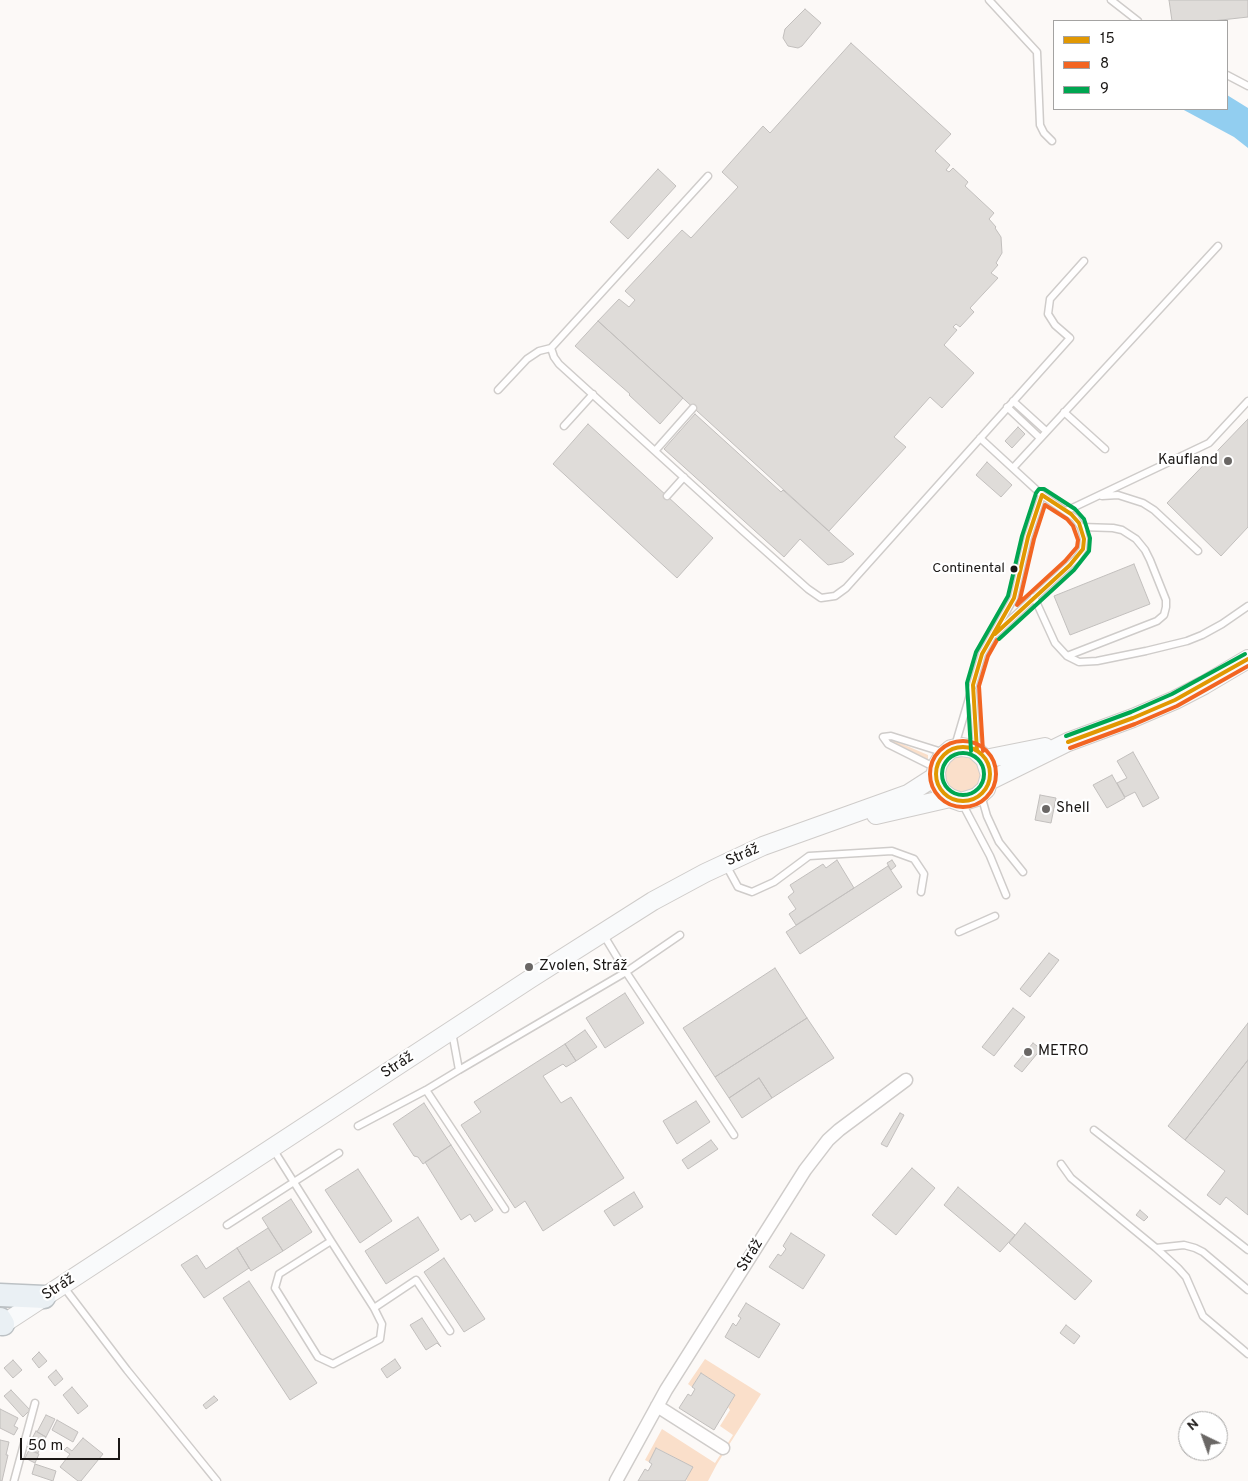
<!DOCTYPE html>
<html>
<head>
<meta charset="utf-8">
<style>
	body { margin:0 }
	#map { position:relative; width:1248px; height:1481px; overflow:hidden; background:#fcf9f7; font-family:Overpass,sans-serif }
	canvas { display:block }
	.legend { position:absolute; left:1053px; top:20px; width:175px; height:90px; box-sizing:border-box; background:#fff; border:1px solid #a4a3a2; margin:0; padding:6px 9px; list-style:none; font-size:15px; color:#1b1816 }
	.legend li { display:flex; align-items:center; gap:10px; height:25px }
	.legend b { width:25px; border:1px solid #a4a3a2 }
	.north { position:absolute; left:1178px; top:1411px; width:50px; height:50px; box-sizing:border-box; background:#fff; border:1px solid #a4a3a2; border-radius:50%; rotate:318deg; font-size:14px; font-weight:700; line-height:20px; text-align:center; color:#1b1816 }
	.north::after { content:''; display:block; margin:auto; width:18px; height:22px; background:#6a6765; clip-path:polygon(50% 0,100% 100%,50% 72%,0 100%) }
	.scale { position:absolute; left:20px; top:1438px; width:100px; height:22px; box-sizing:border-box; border:2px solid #1b1816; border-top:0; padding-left:6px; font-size:15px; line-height:18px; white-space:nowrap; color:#1b1816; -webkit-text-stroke:4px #fff; paint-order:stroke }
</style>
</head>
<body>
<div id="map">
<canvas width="1248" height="1481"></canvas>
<ul class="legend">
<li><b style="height:6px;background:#e19802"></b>15</li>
<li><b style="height:6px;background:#f26522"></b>8</li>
<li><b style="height:6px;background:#00a651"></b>9</li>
</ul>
<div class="north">N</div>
<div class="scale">50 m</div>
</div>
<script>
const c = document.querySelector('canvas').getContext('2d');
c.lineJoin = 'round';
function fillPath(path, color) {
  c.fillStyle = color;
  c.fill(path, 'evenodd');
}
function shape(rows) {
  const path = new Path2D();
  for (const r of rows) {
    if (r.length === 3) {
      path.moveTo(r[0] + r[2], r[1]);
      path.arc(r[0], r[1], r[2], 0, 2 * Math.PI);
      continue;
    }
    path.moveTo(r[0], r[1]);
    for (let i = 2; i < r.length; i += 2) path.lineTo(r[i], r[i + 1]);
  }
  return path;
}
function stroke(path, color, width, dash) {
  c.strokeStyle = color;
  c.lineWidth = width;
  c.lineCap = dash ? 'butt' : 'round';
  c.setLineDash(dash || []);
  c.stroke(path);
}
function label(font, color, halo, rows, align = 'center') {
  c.font = font + ' Overpass,sans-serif';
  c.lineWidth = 4.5;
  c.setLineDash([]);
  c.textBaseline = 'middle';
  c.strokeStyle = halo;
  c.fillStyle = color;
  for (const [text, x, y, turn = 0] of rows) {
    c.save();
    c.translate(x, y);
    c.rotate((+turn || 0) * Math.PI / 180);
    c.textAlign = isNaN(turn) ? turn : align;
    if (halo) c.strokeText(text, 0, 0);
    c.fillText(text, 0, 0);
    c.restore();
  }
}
fillPath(shape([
	[893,740,928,755,928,759,925,760,893,744],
	[963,774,19],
	[705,1359,761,1394,717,1464,708,1481,687,1481,686,1480,692,1467,657,1448,649,1462,645,1460,662,1429,715,1463,733,1435,720,1426,730,1410,728,1407,735,1395,701,1373,692,1387,688,1384]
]), '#fadfca');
fillPath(shape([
	[1227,95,1248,108,1248,148,1234,137,1182,109,1227,109]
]), '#92cef0');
const building = shape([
	[1169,0,1248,0,1248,17,1212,21,1172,21,1169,0],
	[805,9,821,23,802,46,798,48,788,46,783,38,785,29,805,9],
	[851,43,951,134,935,151,950,165,946,170,949,172,953,168,968,182,965,186,994,213,989,219,996,227,995,228,1001,237,1002,253,996,263,998,265,991,273,998,278,970,308,974,312,960,327,956,324,953,327,957,330,944,345,974,373,942,408,930,397,913,416,894,437,906,447,829,531,598,321,619,299,629,307,635,300,625,291,682,230,691,238,738,187,722,172,763,126,770,133,851,43],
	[658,169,676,186,628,239,610,222,658,169],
	[598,321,683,398,660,424,629,395,630,394,575,346,598,321],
	[695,414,781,492,783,490,854,554,843,562,828,565,800,539,784,557,664,449,695,414],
	[1248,419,1248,527,1221,556,1167,503,1248,419],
	[588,424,713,538,677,578,553,464,588,424],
	[1018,427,1025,434,1012,448,1005,441,1018,427],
	[987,462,1012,485,1001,497,976,475,987,462],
	[1134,564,1150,604,1070,635,1054,596,1134,564],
	[1133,752,1159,798,1143,807,1135,792,1125,797,1117,783,1127,778,1117,761,1133,752],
	[1112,775,1125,798,1107,808,1093,785,1112,775],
	[1040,795,1056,798,1051,823,1035,820,1040,795],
	[837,860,854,888,796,925,789,914,796,909,788,897,794,892,790,885,823,864,826,868,837,860],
	[892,860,896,866,891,870,887,863,892,860],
	[888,866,902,887,800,954,786,932,888,866],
	[1049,953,1059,960,1030,997,1020,989,1049,953],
	[775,968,807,1018,715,1077,683,1028,775,968],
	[625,993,644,1023,605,1048,586,1018,625,993],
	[1013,1008,1025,1017,994,1056,982,1047,1013,1008],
	[807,1018,834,1058,772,1098,759,1078,729,1098,715,1077,807,1018],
	[1248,1023,1248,1060,1185,1140,1168,1126,1248,1023],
	[585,1030,597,1047,576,1061,565,1044,585,1030],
	[1033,1043,1041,1049,1022,1072,1014,1066,1033,1043],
	[565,1044,576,1061,566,1067,563,1064,543,1076,561,1103,571,1097,624,1178,543,1231,525,1201,515,1208,461,1125,481,1112,474,1102,565,1044],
	[1248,1060,1248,1215,1226,1197,1220,1205,1207,1195,1225,1171,1185,1140,1248,1060],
	[759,1078,772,1098,742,1118,729,1098,759,1078],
	[696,1101,710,1122,677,1144,663,1121,696,1101],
	[424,1103,451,1145,423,1164,418,1157,414,1156,393,1124,424,1103],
	[900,1113,904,1115,887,1147,881,1144,900,1113],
	[711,1140,718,1149,688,1169,682,1160,711,1140],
	[451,1145,493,1210,475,1222,470,1214,461,1220,425,1162,451,1145],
	[912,1168,935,1188,896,1235,872,1215,912,1168],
	[358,1169,392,1221,360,1243,325,1190,358,1169],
	[958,1187,1015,1235,1000,1252,944,1205,958,1187],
	[634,1192,643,1207,614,1226,604,1211,634,1192],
	[291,1199,312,1232,283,1251,262,1218,291,1199],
	[1140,1210,1148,1217,1144,1221,1136,1215,1140,1210],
	[418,1217,439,1250,386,1284,365,1251,418,1217],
	[1025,1223,1092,1281,1075,1300,1009,1243,1025,1223],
	[268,1228,283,1251,251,1271,237,1248,268,1228],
	[791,1233,825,1255,803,1289,769,1267,778,1254,781,1256,786,1249,783,1246,791,1233],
	[237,1248,249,1268,204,1298,181,1265,197,1255,206,1269,237,1248],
	[444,1258,485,1319,464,1332,424,1272,444,1258],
	[249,1281,317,1383,290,1400,223,1298,249,1281],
	[746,1303,780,1324,759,1358,725,1337,733,1323,736,1326,741,1318,738,1316,746,1303],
	[422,1318,441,1347,437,1343,426,1350,410,1325,422,1318],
	[1066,1325,1080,1336,1074,1344,1060,1333,1066,1325],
	[39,1352,47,1361,39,1368,32,1359,39,1352],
	[395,1359,401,1368,387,1378,381,1369,395,1359],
	[13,1360,22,1370,13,1378,4,1368,13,1360],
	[56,1370,63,1379,55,1386,48,1377,56,1370],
	[701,1373,735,1395,714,1430,679,1408,688,1394,691,1396,695,1389,692,1387,701,1373],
	[72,1387,88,1406,78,1414,63,1395,72,1387],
	[11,1390,30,1410,23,1417,4,1396,11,1390],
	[214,1396,218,1400,206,1409,203,1405,214,1396],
	[0,1409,18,1418,14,1426,18,1428,14,1435,0,1428,0,1409],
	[46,1415,55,1419,46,1437,37,1432,46,1415],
	[57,1420,78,1432,73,1442,52,1430,57,1420],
	[36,1431,46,1437,38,1453,27,1448,36,1431],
	[83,1438,103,1454,81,1481,78,1481,60,1467,70,1454,64,1450,67,1447,72,1451,83,1438],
	[0,1440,9,1442,6,1455,8,1455,2,1481,0,1481,0,1440],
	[656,1448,693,1467,685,1481,638,1481,645,1469,648,1471,652,1464,649,1462,656,1448],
	[29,1450,39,1454,35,1463,25,1458,29,1450],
	[35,1464,56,1471,53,1481,32,1474,35,1464]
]);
fillPath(building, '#dfdcd9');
stroke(building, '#c2bfbd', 1);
const lane = shape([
	[989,0,1037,52,1040,125,1044,133,1052,141],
	[1111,0,1138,21],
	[1227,75,1248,86],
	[708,176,551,348,554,357,559,364,744,532,808,589,821,598,835,596,846,588,1070,338,1055,325,1048,314,1050,299,1084,261],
	[498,390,527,359,539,351,551,348],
	[1013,401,1046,431],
	[1007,407,1040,438],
	[1064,412,1105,449],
	[564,426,593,394],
	[980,438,1042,495,1075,518,1081,527,1084,539,1083,549,1076,559,995,634],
	[655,451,693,408],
	[1013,468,1218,246],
	[667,496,684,477],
	[1102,496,1118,495,1143,503,1154,510,1198,551],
	[1066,511,1209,443,1248,401],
	[1034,597,1055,643,1067,656,1079,662,1097,661,1146,651,1187,641,1202,635,1222,624,1248,606],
	[1067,656,1157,621,1164,615,1166,607,1166,600,1150,560,1145,550,1136,539,1122,530,1113,528,1081,527],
	[973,691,977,749],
	[955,746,982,654,1014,598,1028,537,1042,495],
	[936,768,888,744,883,737,891,736,945,753],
	[981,795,987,816,999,842,1023,872],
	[962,803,990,856,1006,895],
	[726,865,738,887,752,892,774,882,809,856,892,851,914,859,924,874,921,892],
	[959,932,995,916],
	[680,935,626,972,734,1135],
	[452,1032,459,1070,626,972,603,934],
	[426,1090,505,1209],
	[358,1126,426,1090,459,1070],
	[1094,1130,1248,1250],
	[273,1149,331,1241,374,1308,382,1324,380,1339,333,1364,318,1357,275,1288,279,1274,331,1241],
	[1061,1164,1071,1178,1156,1248,1178,1268,1186,1277,1203,1316,1248,1354],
	[227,1225,339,1153],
	[1156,1248,1184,1245,1195,1248,1203,1252,1248,1290],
	[63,1286,127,1370,217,1481],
	[374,1308,416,1280,450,1331],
	[14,1481,35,1403]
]);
const street = shape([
	[657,1406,723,1448],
	[616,1481,666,1390,805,1170,828,1140,839,1130,906,1080]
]);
const secondary = shape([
	[985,759,1045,747],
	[989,781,1068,742,1133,718,1175,700,1204,685,1248,659],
	[876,815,950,798,961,802,977,797,986,789,990,775,985,759,974,749,962,747,951,749,943,756,938,764,936,772,937,783,942,792,950,798],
	[0,1326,530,979,653,901,705,873,763,846,908,794,936,776]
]);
const highway = shape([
	[0,1295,44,1297],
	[0,1319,3,1324]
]);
stroke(lane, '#cfccca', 9);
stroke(street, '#cfccca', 15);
stroke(secondary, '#cfccca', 20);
stroke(highway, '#bcc1c4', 25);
stroke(lane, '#fffefe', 6);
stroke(street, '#fffefe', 12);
stroke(secondary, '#f9fafb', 18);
stroke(highway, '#eaf0f4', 22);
stroke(shape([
	[1068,742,1133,718,1175,700,1248,659],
	[963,774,27],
	[977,751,973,685,982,654,1014,598,1028,537,1042,495,1071,514,1079,523,1084,539,1083,549,1070,565,995,634]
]), '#e19802', 4);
stroke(shape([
	[1045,505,1067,519,1073,526,1078,540,1077,547,1065,561,1017,605,1020,599,1034,539,1045,505],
	[963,774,33],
	[1070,748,1135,724,1177,706,1248,666],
	[983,751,979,686,988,656,997,640]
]), '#f26522', 4);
stroke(shape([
	[1066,736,1131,712,1172,694,1245,654],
	[971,751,967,683,976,652,1008,596,1022,536,1036,493,1039,489,1044,489,1075,509,1084,519,1090,538,1089,551,1074,570,999,639],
	[963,774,21]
]), '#00a651', 4);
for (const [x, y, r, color] of [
	[1228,461,5,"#6a6765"],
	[1014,569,4.5,"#1b1816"],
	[1046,809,5,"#6a6765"],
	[529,967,5,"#6a6765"],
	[1028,1052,5,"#6a6765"]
]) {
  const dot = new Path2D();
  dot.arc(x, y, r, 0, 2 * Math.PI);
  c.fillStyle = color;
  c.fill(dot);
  stroke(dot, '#fff', 2);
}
label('14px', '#1b1816', '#fff', [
	["Continental",1005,569]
], 'right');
label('15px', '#1b1816', '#fff', [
	["Kaufland",1218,461,"right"],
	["Shell",1056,809],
	["Zvolen, Stráž",539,967],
	["METRO",1038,1052]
], 'left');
label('15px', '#1b1816', '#fff', [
	["Stráž",743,856,-24],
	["Stráž",398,1066,-33],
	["Stráž",751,1256,-58],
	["Stráž",59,1288,-33]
]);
</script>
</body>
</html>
